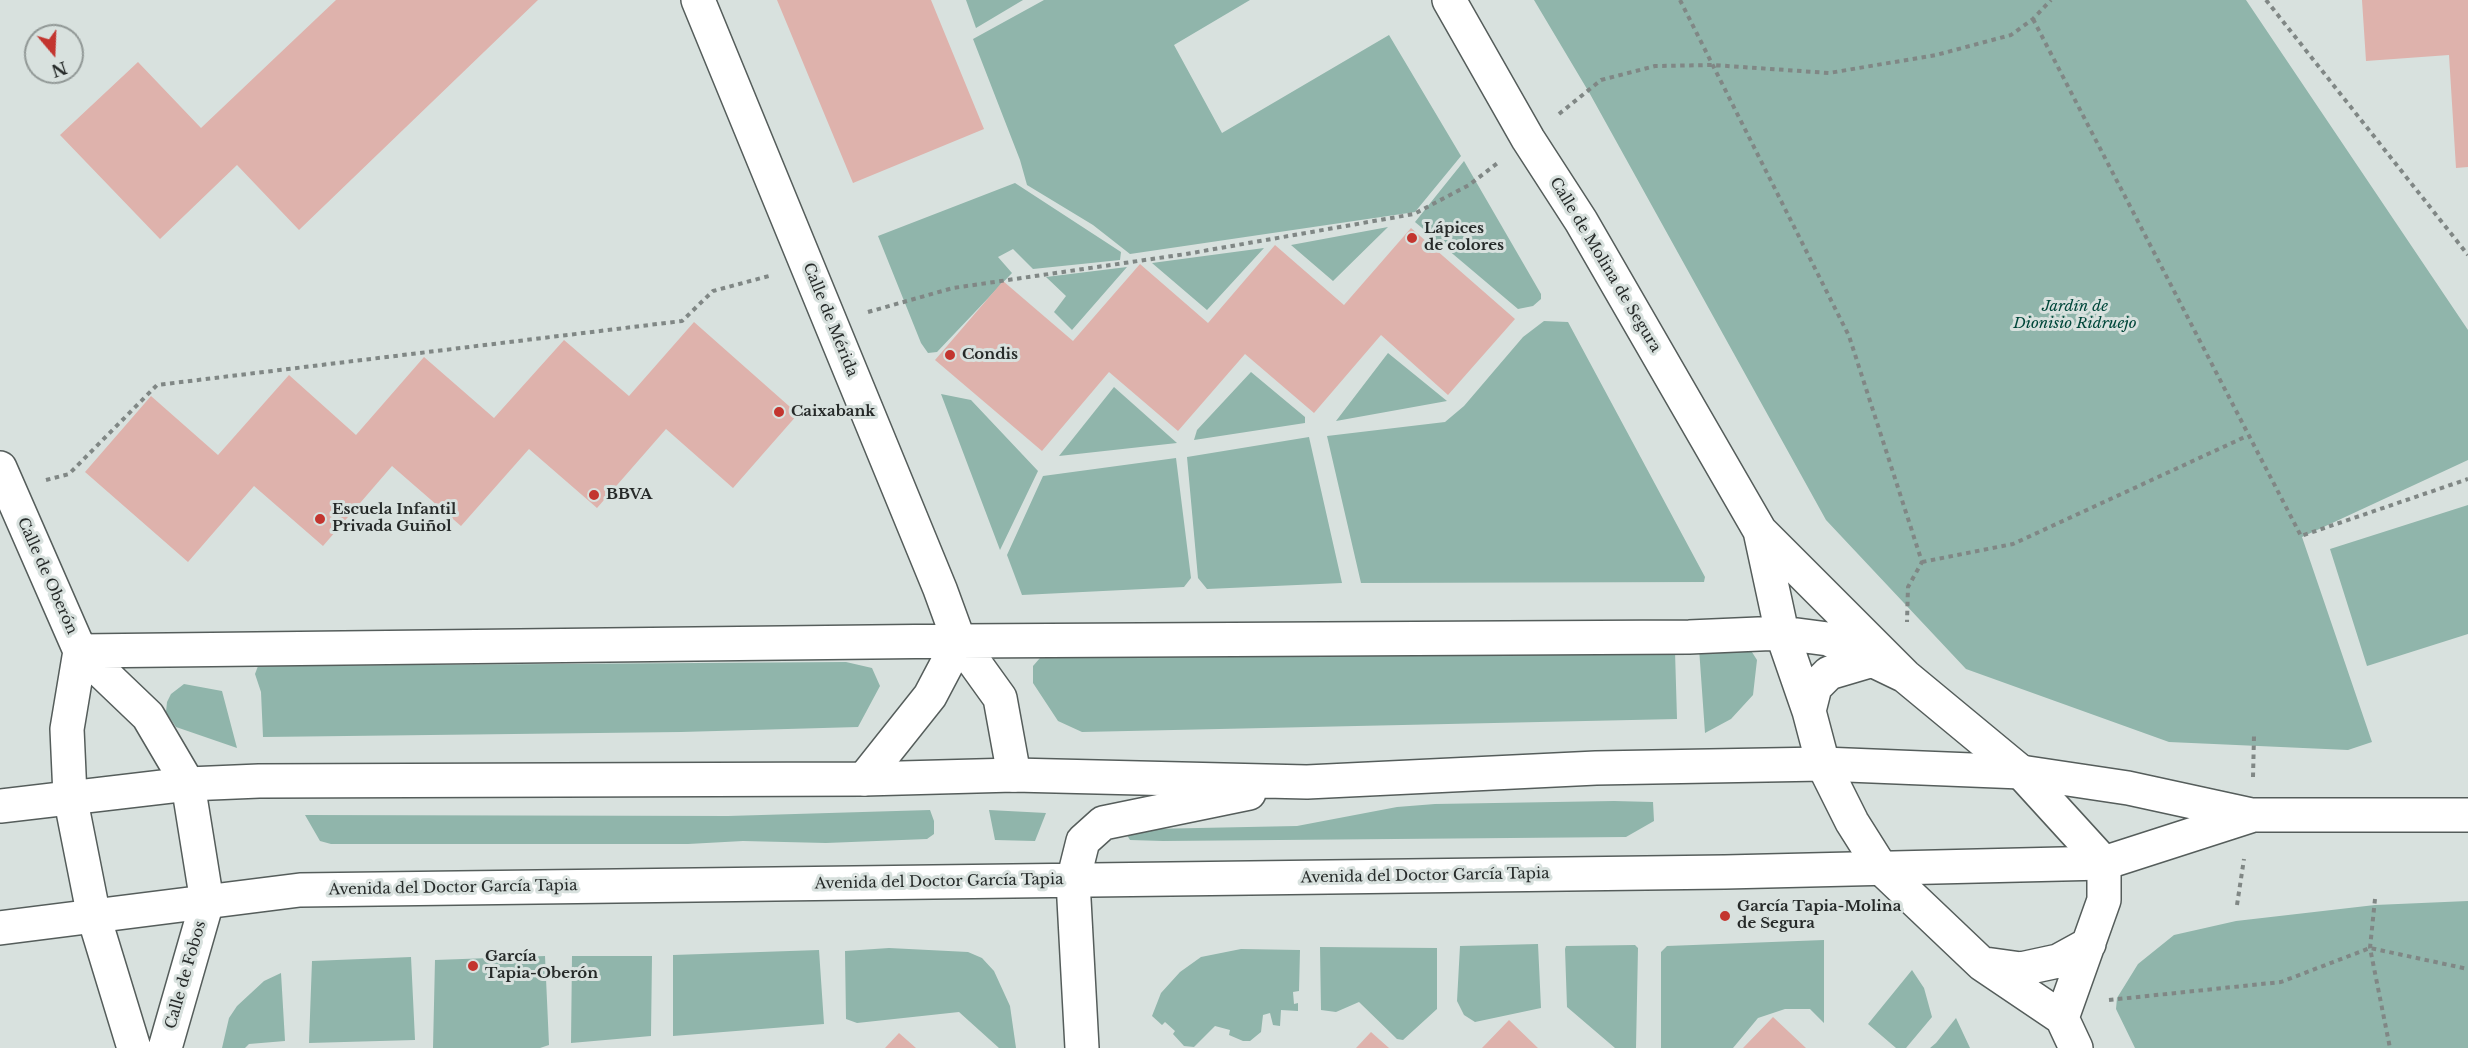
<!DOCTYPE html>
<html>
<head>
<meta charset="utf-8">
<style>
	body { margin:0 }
	#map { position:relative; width:2468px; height:1048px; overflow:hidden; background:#d8e1de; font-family:"Libre Baskerville",serif }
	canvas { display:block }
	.north { position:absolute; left:24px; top:24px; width:60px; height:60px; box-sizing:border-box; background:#d8e1de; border:2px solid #919896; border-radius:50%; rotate:161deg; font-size:16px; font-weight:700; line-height:24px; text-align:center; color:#262a29 }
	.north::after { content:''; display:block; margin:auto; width:21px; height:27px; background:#c3352f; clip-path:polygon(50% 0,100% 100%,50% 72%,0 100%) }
</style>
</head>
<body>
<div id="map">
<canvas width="2468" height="1048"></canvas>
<div class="north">N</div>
</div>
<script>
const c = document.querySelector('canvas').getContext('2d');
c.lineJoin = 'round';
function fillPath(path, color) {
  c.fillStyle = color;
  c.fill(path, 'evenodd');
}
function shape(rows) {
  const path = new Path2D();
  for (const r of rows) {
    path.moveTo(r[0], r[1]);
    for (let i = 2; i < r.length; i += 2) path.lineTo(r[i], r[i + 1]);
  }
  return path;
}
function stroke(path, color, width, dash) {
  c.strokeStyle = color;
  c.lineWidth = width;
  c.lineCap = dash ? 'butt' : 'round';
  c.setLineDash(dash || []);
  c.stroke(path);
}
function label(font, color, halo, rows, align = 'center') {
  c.font = font + ' "Libre Baskerville",serif';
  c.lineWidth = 6;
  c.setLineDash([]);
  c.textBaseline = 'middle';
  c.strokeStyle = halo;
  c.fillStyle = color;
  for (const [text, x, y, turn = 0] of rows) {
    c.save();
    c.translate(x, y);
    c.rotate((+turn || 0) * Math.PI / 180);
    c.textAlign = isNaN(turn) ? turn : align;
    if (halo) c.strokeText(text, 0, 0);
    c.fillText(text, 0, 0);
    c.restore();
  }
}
fillPath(shape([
	[966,0,1023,0,976,28],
	[1044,0,1250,0,1174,45,1222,133,1389,35,1461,156,1415,212,1130,254,1093,225,1027,185,1020,160,973,39],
	[1534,0,2246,0,2468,330,2468,460,2302,537,2372,742,2348,750,2169,742,1966,669,1826,520,1590,94],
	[1464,161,1541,294,1541,299,1533,306,1518,309,1415,222],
	[1015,183,1121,252,1120,260,1033,269,1013,249,998,257,1012,273,937,352,928,353,921,343,878,236],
	[1388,227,1333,281,1291,245],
	[1264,248,1207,310,1152,263],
	[1127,267,1072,330,1054,312,1066,296,1046,277],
	[1544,321,1568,322,1705,577,1704,582,1361,583,1327,436,1445,422,1464,406,1523,337],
	[1388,353,1447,401,1336,421],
	[1251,372,1305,417,1305,423,1194,440,1197,430],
	[1114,387,1177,443,1059,456],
	[941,394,971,400,1038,471,1000,550],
	[1309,437,1342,583,1207,589,1198,578,1187,457],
	[1176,458,1191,578,1184,587,1022,595,1007,555,1043,476],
	[2468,505,2468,634,2367,666,2330,549],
	[1699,648,1750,649,1757,660,1753,695,1731,719,1705,733],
	[1675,651,1677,719,1082,732,1058,721,1033,683,1033,666,1040,658],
	[846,662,872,668,880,686,858,727,681,732,263,737,261,692,255,674,258,666],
	[184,684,222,691,237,748,176,727,166,712,167,702,171,694],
	[1614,801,1653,802,1654,821,1626,837,1163,841,1130,840,1127,835,1149,829,1297,826,1397,807,1435,804],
	[930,810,934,821,934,834,927,839,826,843,743,841,688,844,331,844,320,841,305,815,728,816],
	[989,810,1046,813,1035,841,995,840],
	[2468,901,2468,1048,2135,1048,2116,1009,2117,998,2138,964,2174,935,2236,921,2375,905],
	[1824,940,1824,1023,1810,1009,1785,1009,1758,1018,1733,1048,1661,1048,1661,952,1667,946],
	[1538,944,1541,1008,1475,1022,1464,1015,1457,1001,1460,946],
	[1635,945,1638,948,1636,1048,1615,1048,1567,1007,1565,949,1566,946],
	[1320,947,1437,948,1437,1009,1403,1040,1397,1039,1359,1002,1336,1012,1321,1010],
	[889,948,968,952,982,958,994,971,1010,1006,1016,1048,999,1048,959,1012,857,1023,846,1019,845,951],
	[1241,949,1300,950,1299,991,1293,992,1294,1004,1298,1003,1298,1011,1281,1010,1280,1026,1273,1025,1270,1013,1263,1015,1261,1032,1250,1041,1243,1041,1229,1035,1230,1030,1215,1026,1194,1047,1184,1046,1173,1034,1175,1031,1165,1022,1162,1025,1152,1016,1161,993,1180,972,1201,957],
	[819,950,824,1024,673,1036,673,955],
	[545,956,549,1045,540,1048,433,1048,435,960],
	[572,956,652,956,651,1036,571,1043],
	[411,957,415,1040,309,1043,312,961],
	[1912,970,1924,988,1932,1017,1906,1048,1896,1048,1868,1024],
	[281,973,285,1041,249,1044,245,1048,222,1048,229,1018,237,1006,264,981],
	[1956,1018,1970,1048,1930,1048,1936,1043]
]), '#90b5ab');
fillPath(shape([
	[336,0,538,0,299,230,237,165,160,239,60,135,138,62,201,128],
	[777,0,931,0,984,129,853,183],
	[2362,0,2468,0,2468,167,2456,168,2449,55,2366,61],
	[1411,228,1515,319,1448,395,1381,335,1314,413,1245,354,1178,431,1109,372,1042,451,935,360,1003,281,1073,341,1140,264,1208,323,1275,245,1344,305],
	[694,322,798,414,733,488,666,429,597,508,529,449,461,526,392,466,323,546,254,486,188,562,85,472,151,396,218,455,289,375,356,435,424,357,494,418,564,340,629,396],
	[1773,1017,1806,1048,1743,1048],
	[1509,1020,1538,1048,1482,1048],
	[1371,1032,1389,1048,1356,1048],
	[899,1033,916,1048,885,1048]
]), '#deb2ac');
const street = shape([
	[698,0,940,589,959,641,1000,698,1014,775],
	[1449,0,1528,139,1581,221,1760,531,1905,676,2021,772,2104,863,2104,900,2062,1018],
	[0,468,80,651,148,716,188,784,207,902,165,1048],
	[1760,531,1782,633,1809,711,1823,764,1852,822,1881,868,1982,964,2062,1018,2076,1048],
	[80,651,959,641,1689,637,1782,633,1828,639,1905,676],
	[80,651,67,729,70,796,94,917,134,1048],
	[1809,711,1815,687,1829,673,1873,660],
	[864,779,930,696,959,641],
	[1073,881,1082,1048],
	[1985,964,2021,969,2058,961,2089,944]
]);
const secondary = shape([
	[0,806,188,784,259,781,864,779,1014,775,1307,782,1596,768,1823,764,2021,772,2128,788,2252,815,2468,815],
	[1073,881,1083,841,1103,823,1249,793],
	[0,928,300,890,1725,872,2104,863,2250,816]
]);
stroke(street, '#555d5b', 36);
stroke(secondary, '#555d5b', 36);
stroke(shape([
	[1680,0,1849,336,1922,562,1908,587,1907,622],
	[2266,0,2468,255],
	[2033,19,2301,536,2468,479],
	[1559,114,1601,80,1655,66,1713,65,1829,73,1936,55,2011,35,2033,19,2051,0],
	[868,312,953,288,1186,254,1414,214,1469,185,1499,162],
	[46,480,69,474,157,385,682,321,713,291,769,276],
	[1922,562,2013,544,2247,436],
	[2253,777,2254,736],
	[2375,899,2370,948,2390,1048],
	[2237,905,2244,859],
	[2109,1000,2281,982,2370,948,2468,969]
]), '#808785', 4, [4.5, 4.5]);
stroke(street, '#fff', 33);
stroke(secondary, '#fff', 33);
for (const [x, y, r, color] of [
	[1412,238,6,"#c3352f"],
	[950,355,6,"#c3352f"],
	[779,412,6,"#c3352f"],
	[594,495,6,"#c3352f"],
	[320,519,6,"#c3352f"],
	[1725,916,6,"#c3352f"],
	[473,966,6,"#c3352f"]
]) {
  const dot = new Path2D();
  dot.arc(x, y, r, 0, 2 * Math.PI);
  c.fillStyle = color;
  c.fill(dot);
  stroke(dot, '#d8e1de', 2);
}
label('bold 15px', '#262a29', '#d8e1de', [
	["Lápices",1424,229],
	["de colores",1424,246],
	["Condis",962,355],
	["Caixabank",791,412],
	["BBVA",606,495],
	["Escuela Infantil",332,510],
	["Privada Guiñol",332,527],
	["García Tapia-Molina",1737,907],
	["de Segura",1737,924],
	["García",485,957],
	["Tapia-Oberón",485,974]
], 'left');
label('15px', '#262a29', '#d8e1de', [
	["Calle de Molina de Segura",1605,265,59],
	["Calle de Mérida",830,320,68],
	["Calle de Oberón",47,576,66],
	["Avenida del Doctor García Tapia",1425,876,-1],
	["Avenida del Doctor García Tapia",939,882,-1],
	["Avenida del Doctor García Tapia",453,888,-1],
	["Calle de Fobos",186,975,-74]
]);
label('italic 15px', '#01473a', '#d8e1de', [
	["Jardín de",2075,307],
	["Dionisio Ridruejo",2075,324]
]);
</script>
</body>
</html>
